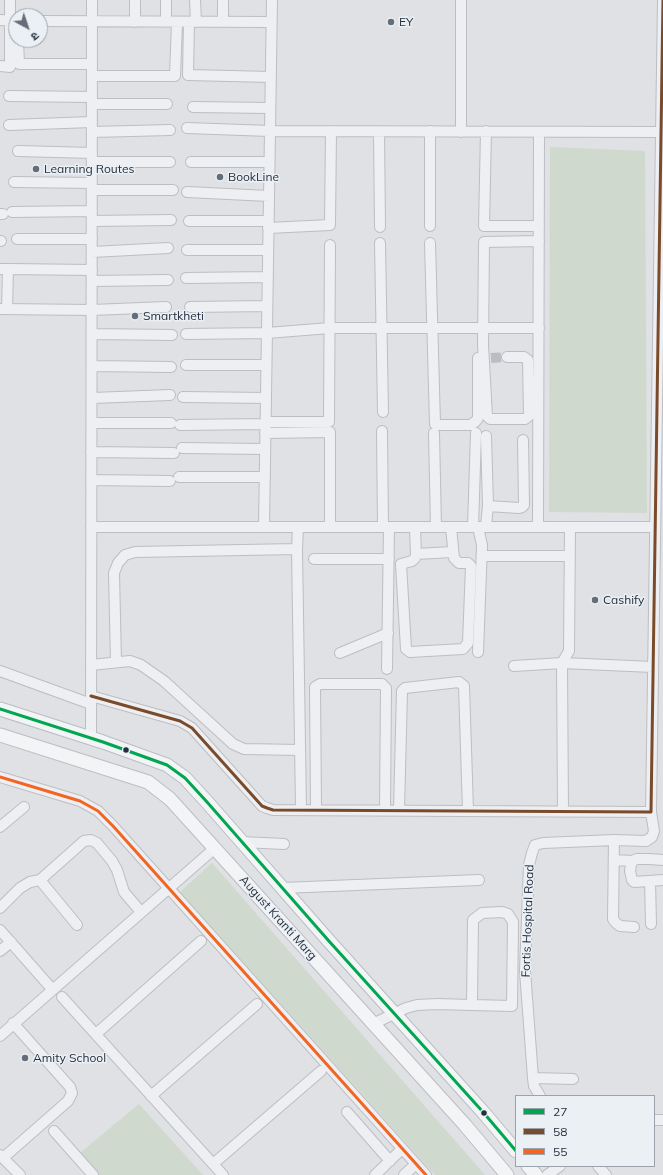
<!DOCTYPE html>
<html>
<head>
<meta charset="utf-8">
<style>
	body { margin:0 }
	#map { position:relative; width:663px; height:1175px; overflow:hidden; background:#dfe1e4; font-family:Mulish,"Noto Sans Devanagari",sans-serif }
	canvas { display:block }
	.legend { position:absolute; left:515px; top:1095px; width:140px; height:72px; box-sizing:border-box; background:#ebf0f5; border:1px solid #9ba3ac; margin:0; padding:5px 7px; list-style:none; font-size:12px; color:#242f3f }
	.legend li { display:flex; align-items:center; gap:8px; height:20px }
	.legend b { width:20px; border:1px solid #9ba3ac }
	.north { position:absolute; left:8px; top:8px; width:40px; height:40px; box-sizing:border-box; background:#ebf0f5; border:1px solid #9ba3ac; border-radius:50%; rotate:140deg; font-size:11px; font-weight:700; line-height:16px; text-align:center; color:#242f3f }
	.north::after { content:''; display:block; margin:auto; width:14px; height:18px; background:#656d79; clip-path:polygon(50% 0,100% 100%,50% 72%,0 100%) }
</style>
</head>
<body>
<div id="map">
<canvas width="663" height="1175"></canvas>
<ul class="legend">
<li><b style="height:5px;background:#00a651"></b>27</li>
<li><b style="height:5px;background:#7a4b2a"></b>58</li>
<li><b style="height:5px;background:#f26522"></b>55</li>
</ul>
<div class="north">उ</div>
</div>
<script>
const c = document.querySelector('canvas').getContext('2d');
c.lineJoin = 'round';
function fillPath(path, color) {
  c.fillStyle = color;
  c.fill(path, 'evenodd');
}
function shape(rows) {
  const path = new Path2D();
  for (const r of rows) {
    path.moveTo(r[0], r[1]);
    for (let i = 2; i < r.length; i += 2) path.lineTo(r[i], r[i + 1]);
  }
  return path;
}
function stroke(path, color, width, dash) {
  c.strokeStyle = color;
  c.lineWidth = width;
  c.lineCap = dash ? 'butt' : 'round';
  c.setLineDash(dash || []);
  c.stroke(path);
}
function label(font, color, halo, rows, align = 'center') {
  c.font = font + ' Mulish,sans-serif';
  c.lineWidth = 3;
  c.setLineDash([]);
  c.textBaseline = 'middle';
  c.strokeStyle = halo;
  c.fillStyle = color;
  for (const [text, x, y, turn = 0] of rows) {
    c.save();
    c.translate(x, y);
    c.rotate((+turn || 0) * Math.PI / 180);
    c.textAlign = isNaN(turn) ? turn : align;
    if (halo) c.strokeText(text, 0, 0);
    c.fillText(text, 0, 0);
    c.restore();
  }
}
fillPath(shape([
	[550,147,645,151,647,513,549,512],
	[212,863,485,1175,435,1175,180,892],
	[139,1104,203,1175,97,1175,80,1153]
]), '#d0d9ce');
stroke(shape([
	[491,358,507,357]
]), '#babdc3', 10, [10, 5]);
const minor = shape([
	[166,0,166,22],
	[195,0,196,22],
	[461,0,461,132],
	[0,20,16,21],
	[40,21,271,22],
	[135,22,135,0],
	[189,22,188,75,271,77],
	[223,22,223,0],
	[18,40,19,64,92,64],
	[0,66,10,67,10,0],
	[92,76,175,76,177,22],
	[9,96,92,97],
	[92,104,167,104],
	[193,107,270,108],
	[9,125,92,122],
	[187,128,270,131,661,132],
	[430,131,430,226],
	[486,131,484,226,539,226],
	[92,132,170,130],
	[379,132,380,227],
	[18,151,92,153],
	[92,162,170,162],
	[191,162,269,162],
	[14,182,92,183],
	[92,190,173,190],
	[187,192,269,196],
	[12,212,92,211],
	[0,214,3,214],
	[92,221,171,220],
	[189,221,268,221],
	[268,228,330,225,331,131],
	[17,239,92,239],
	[0,241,1,241],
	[380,243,383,412],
	[430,243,435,424,437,425,471,425,476,421,478,418,478,358],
	[187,250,268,250],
	[92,252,168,248],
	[0,269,8,269,7,309],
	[8,269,92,270],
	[186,278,267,277],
	[92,281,168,280],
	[190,307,267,306],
	[0,309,92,310,166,307],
	[92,334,172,335],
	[186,334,267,333,330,328,539,328],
	[507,357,524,357,528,360,529,416,525,419,490,419,487,416,483,345,484,242,539,241],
	[186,365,266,365],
	[92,366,171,367],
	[183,397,266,398],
	[92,398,170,395],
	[265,422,329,422,330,245],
	[92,423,171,423],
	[180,425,265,424],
	[382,431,383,527],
	[265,433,330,432,330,527],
	[434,433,436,527],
	[486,436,488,506,486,526],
	[182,448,265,449],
	[91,452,174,453],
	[179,477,265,477],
	[91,480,170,481],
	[488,506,519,508,522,507,524,505,523,440],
	[91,527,655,527],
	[264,527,272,0],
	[298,527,297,549,301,809],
	[415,527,416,556,415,558,412,561,401,564,406,649,410,652,463,649,468,643,471,566,468,563,459,563,454,558,451,527],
	[473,527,476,433],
	[538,527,539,132],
	[416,554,452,552],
	[482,556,570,556],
	[314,559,389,559],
	[478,652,482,545,478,527],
	[340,653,388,633],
	[116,662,114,573,118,563,125,555,135,552,297,549],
	[91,665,130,661,141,665,164,681,233,744,244,749,300,750],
	[514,666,562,663,569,651,570,528],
	[387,669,389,527],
	[0,671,91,704],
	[91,696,180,721,192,728,262,806,267,808,273,810,651,812],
	[91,738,92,0],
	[0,777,80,801,98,811,113,826,426,1175],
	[316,809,315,687,320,684,382,684,386,688,385,810],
	[399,810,402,691,405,688,459,682,464,686,468,811],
	[563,812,562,663,653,667],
	[0,827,24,807],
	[614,840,646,841,652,837,654,831,651,812,663,0],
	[242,842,284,844],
	[614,860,632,861,637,859,649,859,663,860],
	[632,861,631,865,630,871,632,880,634,882,663,880],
	[40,880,77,925],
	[650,881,651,924],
	[282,888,479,880],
	[0,908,20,888,30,882,40,880,84,841,91,840,97,843,112,861,117,870,124,892,141,912],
	[0,930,52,989],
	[0,951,11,942],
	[62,997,223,1175],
	[373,1024,406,1008,417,1005,437,1004,472,1005,512,1006,513,922,508,914,502,912,482,913,473,920,472,1005],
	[96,1034,201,941],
	[0,1036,215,848],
	[533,1078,573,1079],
	[151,1096,257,1004],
	[540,1096,534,1086,533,1078,525,971,529,865,532,853,535,845,543,843,614,840,613,919,616,923,620,926,634,927],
	[347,1112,390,1161],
	[654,1120,663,1120],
	[54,1131,93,1175],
	[0,1155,20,1175],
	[3,1158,68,1101,72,1093,70,1087,13,1023],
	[213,1164,321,1071],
	[598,1166,606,1175],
	[375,1175,402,1149],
	[404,1175,416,1164],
	[547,1175,560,1166]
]);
const major = shape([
	[0,709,103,742,167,765,185,778,207,802,328,940,483,1112,516,1151],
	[0,735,148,782,170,799,465,1125,507,1175],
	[528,1166,536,1175]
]);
stroke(minor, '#bcbec2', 12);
stroke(major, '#babec2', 15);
stroke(minor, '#eeeff2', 10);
stroke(major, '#f3f4f5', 13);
stroke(shape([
	[0,709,103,742,167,765,185,778,207,802,328,940,483,1112,516,1151]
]), '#00a651', 3);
stroke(shape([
	[91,696,180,721,192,728,262,806,267,808,273,810,651,812,663,0]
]), '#7a4b2a', 3);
stroke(shape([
	[0,777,80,801,98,811,113,826,426,1175]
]), '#f26522', 3);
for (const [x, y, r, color] of [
	[391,22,4,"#656d79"],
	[36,169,4,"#656d79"],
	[220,177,4,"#656d79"],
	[135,316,4,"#656d79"],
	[595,600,4,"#656d79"],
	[126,750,3.5,"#242f3f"],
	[25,1058,4,"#656d79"],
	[484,1113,3.5,"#242f3f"]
]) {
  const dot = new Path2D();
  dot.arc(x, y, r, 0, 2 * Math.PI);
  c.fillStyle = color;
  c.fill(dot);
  stroke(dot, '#ebf0f5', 1.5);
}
label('12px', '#242f3f', '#ebf0f5', [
	["EY",399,22],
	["Learning Routes",44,169],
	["BookLine",228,177],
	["Smartkheti",143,316],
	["Cashify",603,600],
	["Amity School",33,1058]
], 'left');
label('12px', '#242f3f', '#ebf0f5', [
	["August Kranti Marg",278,918,48],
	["Fortis Hospital Road",528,921,-88]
]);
</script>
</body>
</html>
